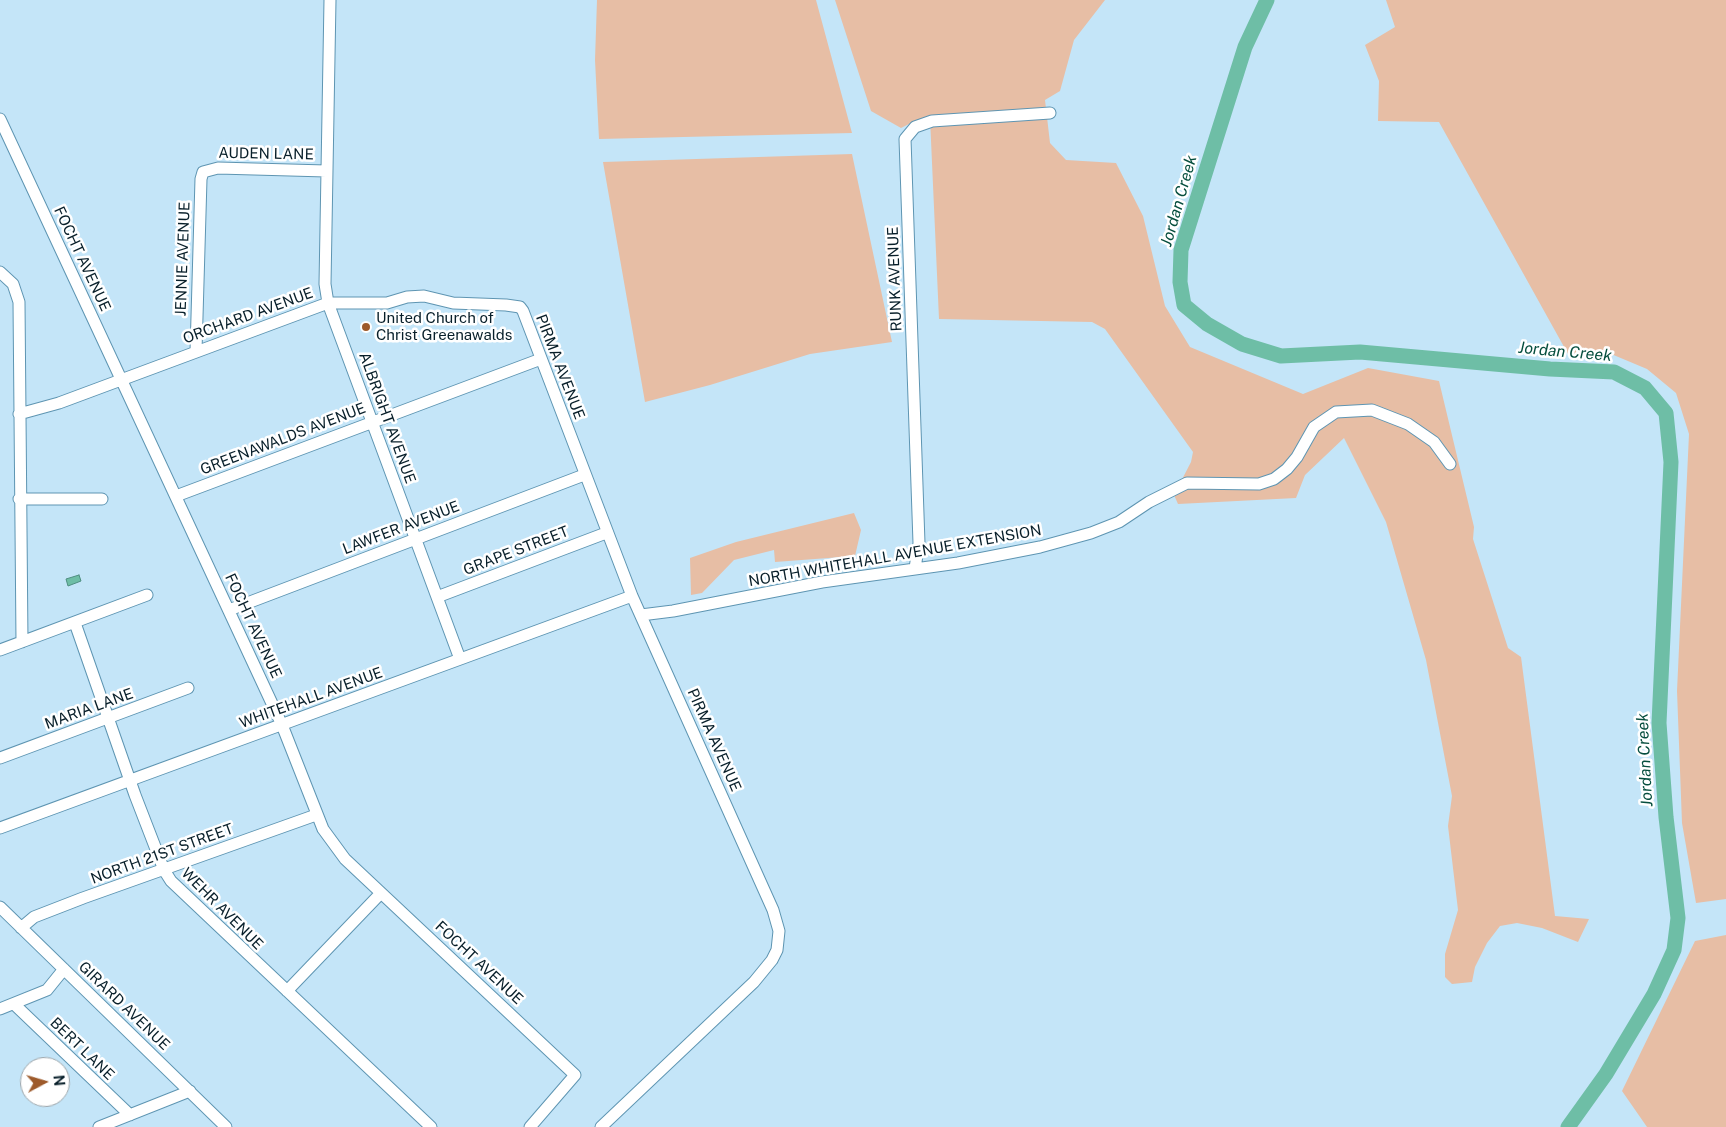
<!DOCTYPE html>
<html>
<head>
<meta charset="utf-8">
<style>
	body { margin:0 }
	#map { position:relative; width:1726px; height:1127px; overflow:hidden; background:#c4e5f8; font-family:"Public Sans",sans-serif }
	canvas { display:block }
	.north { position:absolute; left:20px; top:1057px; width:50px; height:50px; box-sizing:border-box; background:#fff; border:1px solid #9ca5aa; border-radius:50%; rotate:84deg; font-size:14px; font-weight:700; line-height:20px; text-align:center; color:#081f2a }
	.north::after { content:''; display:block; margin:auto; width:18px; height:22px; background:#9d5a2b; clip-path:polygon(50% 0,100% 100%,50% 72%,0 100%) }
</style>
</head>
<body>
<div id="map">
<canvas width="1726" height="1127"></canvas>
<div class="north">N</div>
</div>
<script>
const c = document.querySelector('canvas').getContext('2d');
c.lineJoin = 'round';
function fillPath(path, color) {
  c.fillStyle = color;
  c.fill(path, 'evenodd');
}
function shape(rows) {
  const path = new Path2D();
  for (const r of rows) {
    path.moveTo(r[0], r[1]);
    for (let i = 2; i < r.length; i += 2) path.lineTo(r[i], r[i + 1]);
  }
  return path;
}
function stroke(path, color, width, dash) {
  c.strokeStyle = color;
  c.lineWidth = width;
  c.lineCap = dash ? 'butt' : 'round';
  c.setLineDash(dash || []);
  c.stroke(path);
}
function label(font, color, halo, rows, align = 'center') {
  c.font = font + ' "Public Sans",sans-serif';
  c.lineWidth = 5;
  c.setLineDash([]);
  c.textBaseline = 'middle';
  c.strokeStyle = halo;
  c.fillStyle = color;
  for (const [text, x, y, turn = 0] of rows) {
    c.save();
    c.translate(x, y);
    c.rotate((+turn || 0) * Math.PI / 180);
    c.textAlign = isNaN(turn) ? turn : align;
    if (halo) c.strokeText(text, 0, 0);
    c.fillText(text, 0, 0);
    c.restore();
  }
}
fillPath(shape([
	[597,0,816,0,852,133,599,139,595,60],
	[835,0,1105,0,1074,40,1060,91,1045,100,1050,143,1066,160,1116,163,1143,216,1165,306,1190,347,1303,394,1368,368,1439,381,1474,527,1473,539,1508,648,1521,657,1555,916,1589,919,1578,942,1542,928,1517,923,1500,926,1487,943,1475,967,1472,982,1452,984,1445,977,1445,954,1458,910,1448,826,1452,796,1426,660,1386,522,1344,438,1305,475,1296,498,1178,504,1174,495,1191,462,1193,452,1105,329,1092,322,939,319,930,118,917,120,901,128,871,111],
	[1386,0,1726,0,1726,899,1696,903,1682,823,1677,691,1689,434,1676,393,1647,369,1604,351,1568,354,1439,122,1378,121,1379,81,1365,45,1395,27],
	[852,154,892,342,810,354,710,385,645,402,603,162],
	[854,513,861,530,855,556,775,562,774,550,734,560,702,593,691,595,690,558,736,542],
	[1726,935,1726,1127,1647,1127,1622,1091,1695,941]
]), '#e7bea5');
const water = shape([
	[79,575,81,581,68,586,66,579,79,575]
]);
fillPath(water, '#6ebea6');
stroke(water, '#4f8e81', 1);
stroke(shape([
	[1267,0,1245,47,1181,250,1180,282,1184,305,1207,324,1242,344,1281,356,1360,352,1550,369,1614,372,1645,388,1666,413,1671,462,1659,723,1666,817,1678,918,1674,950,1654,994,1606,1074,1568,1127]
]), '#6ebea6', 15);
const minor = shape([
	[330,0,325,284,328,303,460,659],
	[0,119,282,725,323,829,345,859,575,1075,530,1127],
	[0,272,13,284,19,302,22,642],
	[196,351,201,179,203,172,218,168,326,171],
	[19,414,59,403,328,303,387,303,407,297,424,296,453,303,506,305,520,307,523,311,632,596,773,910,779,931,777,950,772,960,754,982,601,1127],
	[176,496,541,359],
	[19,499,102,499],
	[915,568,919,543,905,139,915,127,932,121,1050,113],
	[437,597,606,533],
	[229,610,584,475],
	[641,615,673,611,822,582,958,563,1040,547,1091,533,1119,522,1149,502,1187,483,1259,484,1274,479,1287,469,1297,457,1314,427,1336,412,1372,410,1408,424,1434,442,1450,464],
	[75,623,135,795,164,870,171,881,431,1127],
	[0,650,147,595],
	[0,758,188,688],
	[0,828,632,596],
	[0,907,226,1127],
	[21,928,34,917,83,898,316,815],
	[287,991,381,893],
	[14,1004,130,1115],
	[0,1009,47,990,64,969],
	[99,1127,190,1091]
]);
stroke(minor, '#5e95b2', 13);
stroke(minor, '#fff', 11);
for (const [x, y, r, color] of [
	[366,327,5,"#9d5a2b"]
]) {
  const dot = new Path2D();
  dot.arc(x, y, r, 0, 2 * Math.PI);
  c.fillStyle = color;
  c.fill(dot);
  stroke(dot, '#fff', 2);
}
label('15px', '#081f2a', '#fff', [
	["AUDEN LANE",266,154,1],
	["FOCHT AVENUE",82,259,65],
	["JENNIE AVENUE",183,259,-88],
	["RUNK AVENUE",895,279,-92],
	["ORCHARD AVENUE",248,316,-20],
	["PIRMA AVENUE",560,367,69],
	["ALBRIGHT AVENUE",387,418,70],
	["GREENAWALDS AVENUE",283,439,-21],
	["LAWFER AVENUE",401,528,-21],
	["GRAPE STREET",516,551,-21],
	["NORTH WHITEHALL AVENUE EXTENSION",895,556,-10],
	["FOCHT AVENUE",253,626,65],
	["WHITEHALL AVENUE",311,698,-20],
	["MARIA LANE",89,709,-20],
	["PIRMA AVENUE",714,740,66],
	["NORTH 21ST STREET",162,854,-20],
	["WEHR AVENUE",222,909,45],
	["FOCHT AVENUE",479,963,43],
	["GIRARD AVENUE",124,1006,44],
	["BERT LANE",82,1049,44]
]);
label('15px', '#081f2a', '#fff', [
	["United Church of",376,318],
	["Christ Greenawalds",376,335]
], 'left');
label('italic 16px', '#064e3e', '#fff', [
	["Jordan Creek",1179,201,-74],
	["Jordan Creek",1565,352,5],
	["Jordan Creek",1645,760,-93]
]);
</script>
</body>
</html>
